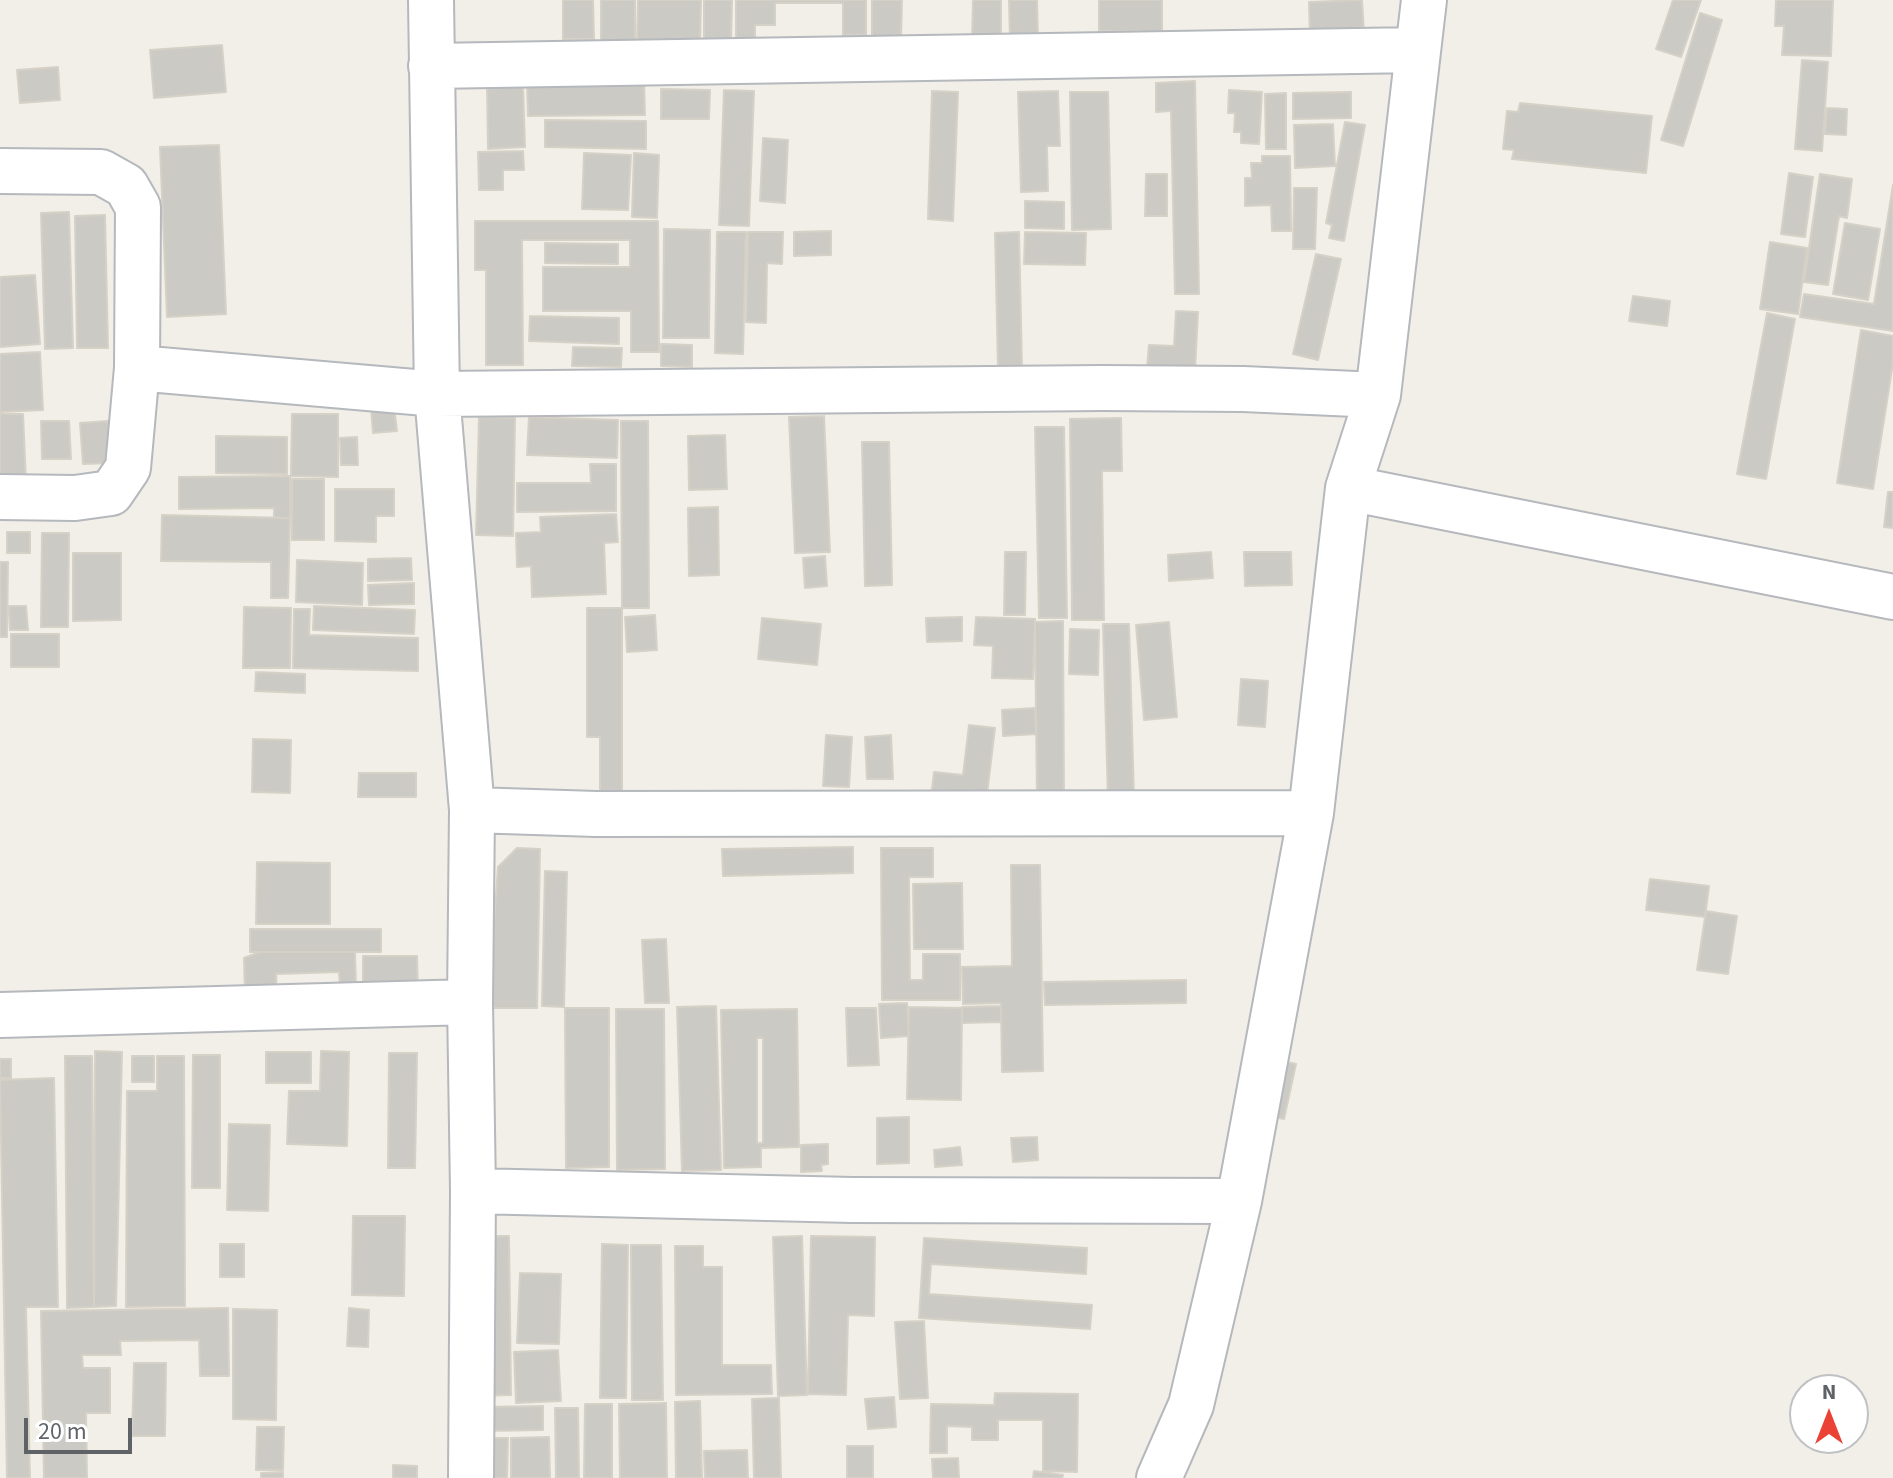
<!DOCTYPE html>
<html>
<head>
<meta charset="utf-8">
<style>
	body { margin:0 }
	#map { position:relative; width:1893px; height:1478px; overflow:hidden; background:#f1efe8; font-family:"Source Sans 3",sans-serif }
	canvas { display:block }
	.north { position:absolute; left:1789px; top:1374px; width:80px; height:80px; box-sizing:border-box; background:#fff; border:2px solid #bfc1c3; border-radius:50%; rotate:0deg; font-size:22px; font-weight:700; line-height:32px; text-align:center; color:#5f6368 }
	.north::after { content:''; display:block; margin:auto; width:28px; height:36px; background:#ea4335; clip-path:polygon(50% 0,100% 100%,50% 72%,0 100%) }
	.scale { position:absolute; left:24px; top:1418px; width:108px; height:36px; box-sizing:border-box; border:4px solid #5f6368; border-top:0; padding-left:10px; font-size:24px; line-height:28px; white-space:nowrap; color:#5f6368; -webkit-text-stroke:6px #fff; paint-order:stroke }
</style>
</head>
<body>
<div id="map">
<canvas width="1893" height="1478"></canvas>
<div class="north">N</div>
<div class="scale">20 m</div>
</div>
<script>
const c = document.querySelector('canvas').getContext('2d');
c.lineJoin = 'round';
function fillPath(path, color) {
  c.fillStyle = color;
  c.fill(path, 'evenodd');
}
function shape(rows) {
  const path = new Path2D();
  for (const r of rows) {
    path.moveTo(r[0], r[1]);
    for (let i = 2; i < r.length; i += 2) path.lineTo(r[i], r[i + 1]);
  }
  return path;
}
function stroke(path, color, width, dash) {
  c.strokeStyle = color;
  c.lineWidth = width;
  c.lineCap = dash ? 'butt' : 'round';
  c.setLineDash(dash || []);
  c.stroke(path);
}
const building = shape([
	[563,0,593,0,594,39,563,39,563,0],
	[601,0,635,0,635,41,601,41,601,0],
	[638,0,701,0,700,43,637,42,638,0],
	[704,0,732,0,731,42,704,42,704,0],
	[736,0,866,0,866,35,843,35,843,3,775,3,775,25,755,25,755,47,736,47,736,0],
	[872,0,902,0,901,38,872,38,872,0],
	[973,0,1001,0,1001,39,972,39,973,0],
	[1009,0,1037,0,1038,39,1010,39,1009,0],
	[1099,0,1162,0,1162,39,1141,39,1141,31,1099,31,1099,0],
	[1362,0,1364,33,1310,36,1309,2,1362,0],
	[1673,0,1701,0,1681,57,1656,49,1673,0],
	[1776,0,1833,0,1831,56,1782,55,1784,26,1775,26,1776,0],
	[1700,13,1722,20,1683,146,1661,140,1700,13],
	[222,45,226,92,154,98,150,50,222,45],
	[1802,60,1828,62,1822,151,1795,149,1802,60],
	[58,67,60,100,20,103,17,70,58,67],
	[1195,81,1199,294,1175,294,1171,111,1156,112,1156,83,1195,81],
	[644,82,645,115,528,116,527,84,644,82],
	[487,86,523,86,525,147,488,149,487,86],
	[661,89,710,90,709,119,661,119,661,89],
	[724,90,754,91,749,226,719,225,724,90],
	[1229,90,1262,92,1259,144,1241,143,1241,132,1234,132,1235,113,1228,113,1229,90],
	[932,91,958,92,953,221,928,219,932,91],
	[1058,91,1060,146,1047,146,1048,191,1021,192,1018,92,1058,91],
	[1070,92,1108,92,1111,229,1072,230,1070,92],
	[1351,92,1351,118,1293,119,1293,93,1351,92],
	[1286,93,1286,149,1266,149,1265,94,1286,93],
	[1520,103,1652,116,1646,173,1512,159,1514,150,1503,149,1507,111,1518,112,1520,103],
	[1827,108,1847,109,1846,135,1825,134,1827,108],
	[545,120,646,121,646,149,545,147,545,120],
	[1345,122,1365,125,1344,241,1329,238,1332,225,1326,223,1345,122],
	[1333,124,1335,166,1295,168,1294,125,1333,124],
	[763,138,788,140,785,203,760,201,763,138],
	[219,145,226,314,167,317,160,147,219,145],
	[523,151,524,170,503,170,503,190,479,190,478,152,523,151],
	[584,153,631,155,628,210,582,209,584,153],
	[634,153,659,155,657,218,632,217,634,153],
	[1262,156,1290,156,1291,231,1272,231,1271,205,1245,206,1245,178,1252,178,1251,163,1262,163,1262,156],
	[1789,173,1813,177,1805,237,1781,234,1789,173],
	[1146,174,1167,174,1167,216,1145,216,1146,174],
	[1820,174,1852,179,1847,218,1839,216,1828,285,1804,282,1820,174],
	[1893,185,1893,331,1800,317,1804,294,1874,304,1893,185],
	[1294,188,1317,188,1315,249,1293,249,1294,188],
	[1025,201,1064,202,1064,229,1025,228,1025,201],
	[69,212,73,348,45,349,41,213,69,212],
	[105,215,108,348,77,348,75,216,105,215],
	[475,221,658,221,659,352,631,352,631,311,543,311,543,267,630,267,630,240,522,240,523,365,486,365,486,270,475,270,475,221],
	[1845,223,1880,229,1868,300,1833,294,1845,223],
	[664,229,710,230,709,338,663,338,664,229],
	[831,231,831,255,794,256,794,232,831,231],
	[717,232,746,232,743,354,715,353,717,232],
	[748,232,783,232,782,264,767,263,766,323,746,322,748,232],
	[1019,232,1022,368,998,369,995,233,1019,232],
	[1025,232,1086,233,1085,265,1024,264,1025,232],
	[1770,242,1807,248,1798,314,1760,309,1770,242],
	[545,243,618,244,618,264,545,263,545,243],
	[1316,254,1341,259,1318,360,1293,354,1316,254],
	[35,275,40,344,0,347,0,277,35,275],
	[1633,296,1670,301,1667,326,1629,321,1633,296],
	[1176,311,1198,312,1195,370,1147,367,1149,345,1174,346,1176,311],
	[1767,313,1795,319,1766,479,1737,474,1767,313],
	[530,316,619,318,619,344,529,341,530,316],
	[1861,330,1893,336,1893,363,1873,489,1837,483,1861,330],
	[661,344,692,345,692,367,661,366,661,344],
	[573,347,622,348,621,367,572,366,573,347],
	[40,352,43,410,0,412,0,354,40,352],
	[394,406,397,431,373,433,371,408,394,406],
	[0,414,23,414,26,482,0,483,0,414],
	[292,414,338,414,338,477,291,476,292,414],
	[824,416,830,552,795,553,789,417,824,416],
	[479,417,515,418,513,536,476,535,479,417],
	[529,417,618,420,617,458,527,455,529,417],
	[1121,418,1122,471,1102,471,1104,620,1072,620,1070,419,1121,418],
	[41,421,69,421,71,459,42,459,41,421],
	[108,421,110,463,83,464,80,423,108,421],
	[621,421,648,421,649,608,622,608,621,421],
	[1035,427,1064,427,1067,618,1039,618,1035,427],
	[725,435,727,489,689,490,688,436,725,435],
	[216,436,287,437,287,474,216,473,216,436],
	[357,437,358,465,341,465,340,438,357,437],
	[862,442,889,442,892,585,865,586,862,442],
	[590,464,616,464,616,511,517,512,517,483,591,483,590,464],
	[290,476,290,518,274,518,274,508,179,509,179,477,290,476],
	[292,479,324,479,324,540,292,540,292,479],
	[335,489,394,489,394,516,376,516,376,542,335,541,335,489],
	[1888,492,1893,492,1893,528,1884,527,1888,492],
	[718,507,719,575,689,576,688,508,718,507],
	[616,514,618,542,604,543,606,594,532,597,531,566,517,567,516,533,541,532,540,517,616,514],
	[162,515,290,518,288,598,271,598,271,562,161,561,162,515],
	[7,532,30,532,30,553,7,553,7,532],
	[42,533,69,533,68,627,41,627,42,533],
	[1005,552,1026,552,1025,615,1004,615,1005,552],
	[1211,552,1213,578,1169,581,1168,555,1211,552],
	[1244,552,1291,552,1292,585,1245,586,1244,552],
	[73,553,121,553,121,620,73,621,73,553],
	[825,556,827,586,805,588,803,558,825,556],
	[411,558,412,580,368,581,368,559,411,558],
	[297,560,363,563,362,605,296,602,297,560],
	[0,562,8,562,7,637,0,637,0,562],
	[414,583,414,604,369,605,368,585,414,583],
	[9,606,26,606,28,630,10,630,9,606],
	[314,606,415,610,414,634,313,630,314,606],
	[244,607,291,608,290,668,243,668,244,607],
	[587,608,622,608,622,803,600,803,600,737,587,737,587,608],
	[294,609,310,609,309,635,418,638,418,671,293,668,294,609],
	[655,615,657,650,627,652,625,617,655,615],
	[962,617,962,641,927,642,926,618,962,617],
	[976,617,1035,619,1033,679,992,678,993,646,974,645,976,617],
	[762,618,821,624,817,665,758,659,762,618],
	[1063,621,1064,802,1037,803,1035,622,1063,621],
	[1169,622,1177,717,1144,720,1136,625,1169,622],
	[1103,624,1129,624,1134,799,1108,800,1103,624],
	[1070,629,1099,630,1098,675,1069,674,1070,629],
	[11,634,59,634,59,667,11,667,11,634],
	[256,672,305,674,305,693,255,691,256,672],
	[1241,679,1268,681,1265,727,1238,725,1241,679],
	[1035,708,1036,734,1003,736,1002,710,1035,708],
	[969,725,995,728,986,803,931,797,934,772,963,775,969,725],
	[826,735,852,737,849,787,823,786,826,735],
	[891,735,893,779,867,779,865,737,891,735],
	[253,739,291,740,290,793,252,792,253,739],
	[359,773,416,773,416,797,358,797,359,773],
	[853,847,853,873,723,876,722,849,853,847],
	[517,848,540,849,537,1008,488,1008,498,867,517,848],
	[881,848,933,848,933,877,909,877,910,980,923,980,923,954,960,954,960,1000,882,1000,881,848],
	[257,862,330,863,330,924,256,924,257,862],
	[1011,865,1040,865,1043,1071,1002,1072,1001,1003,963,1004,962,967,1012,966,1011,865],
	[545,871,567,872,564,1007,542,1006,545,871],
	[1650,879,1709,886,1705,917,1646,910,1650,879],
	[962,883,963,949,914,949,913,884,962,883],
	[1706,911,1737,916,1728,974,1697,970,1706,911],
	[250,929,381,929,381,952,250,952,250,929],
	[666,939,669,1003,645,1003,642,940,666,939],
	[260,952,355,952,356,989,340,989,339,972,276,974,277,994,245,995,244,958,260,952],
	[363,956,417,956,418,996,363,996,363,956],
	[1186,980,1186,1003,1045,1005,1044,982,1186,980],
	[907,1003,909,1036,881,1038,879,1004,907,1003],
	[716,1006,721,1170,682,1171,677,1007,716,1006],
	[1001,1006,1001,1022,962,1023,962,1007,1001,1006],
	[909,1007,962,1008,961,1100,907,1099,909,1007],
	[565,1008,609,1008,609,1167,566,1168,565,1008],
	[846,1008,876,1008,879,1065,848,1066,846,1008],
	[616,1009,664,1009,665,1169,617,1170,616,1009],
	[797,1009,799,1147,761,1148,761,1167,724,1168,721,1010,797,1009],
	[757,1038,763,1038,763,1143,757,1143,757,1038],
	[95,1051,122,1052,116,1306,94,1307,95,1051],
	[321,1051,349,1052,347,1146,287,1144,289,1091,320,1091,321,1051],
	[266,1052,311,1052,311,1083,266,1083,266,1052],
	[389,1053,417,1053,415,1168,388,1168,389,1053],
	[193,1055,220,1055,220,1188,192,1188,193,1055],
	[65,1056,92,1056,94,1307,67,1308,65,1056],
	[132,1056,154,1056,154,1082,132,1082,132,1056],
	[157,1056,184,1056,185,1306,126,1307,127,1091,157,1091,157,1056],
	[0,1059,11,1059,11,1078,0,1078,0,1059],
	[1278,1060,1296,1064,1284,1119,1265,1115,1278,1060],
	[54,1078,58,1307,26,1307,30,1478,7,1478,0,1080,54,1078],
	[909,1117,909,1163,877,1164,877,1118,909,1117],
	[229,1124,270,1125,268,1211,227,1210,229,1124],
	[1037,1137,1038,1160,1013,1162,1011,1138,1037,1137],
	[828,1144,828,1164,821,1165,822,1171,801,1172,801,1145,828,1144],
	[960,1147,962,1165,935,1167,934,1150,960,1147],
	[353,1216,405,1216,404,1296,352,1295,353,1216],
	[476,1236,509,1236,511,1395,479,1396,476,1236],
	[802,1236,807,1395,778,1396,773,1237,802,1236],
	[811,1236,875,1237,874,1316,848,1315,846,1395,808,1394,811,1236],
	[924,1238,1087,1248,1086,1274,931,1264,929,1294,1092,1305,1090,1329,919,1318,924,1238],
	[220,1244,244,1244,244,1277,220,1277,220,1244],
	[602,1244,628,1245,626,1398,600,1398,602,1244],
	[631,1245,661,1245,663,1400,632,1400,631,1245],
	[675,1246,703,1246,703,1267,722,1267,722,1365,771,1365,772,1394,676,1395,675,1246],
	[520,1273,561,1274,559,1344,517,1343,520,1273],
	[228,1308,229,1376,200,1376,199,1340,120,1341,121,1355,82,1355,83,1368,110,1368,110,1413,86,1413,87,1478,44,1478,41,1311,228,1308],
	[349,1308,369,1310,368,1347,347,1346,349,1308],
	[233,1309,277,1310,276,1420,233,1419,233,1309],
	[924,1321,928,1398,900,1399,895,1322,924,1321],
	[558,1350,561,1401,516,1403,514,1352,558,1350],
	[134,1363,166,1363,165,1436,132,1436,134,1363],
	[995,1393,1078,1394,1077,1472,1043,1471,1043,1420,998,1420,998,1440,972,1440,972,1427,947,1426,947,1453,930,1453,931,1404,994,1405,995,1393],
	[894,1397,896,1427,868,1429,865,1399,894,1397],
	[779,1398,781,1478,754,1478,752,1399,779,1398],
	[700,1401,702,1478,676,1478,675,1402,700,1401],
	[666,1403,667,1478,620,1478,619,1404,666,1403],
	[585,1404,612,1404,612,1478,584,1478,585,1404],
	[543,1406,543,1430,484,1431,484,1407,543,1406],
	[555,1408,578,1408,579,1478,556,1478,555,1408],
	[257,1427,284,1427,283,1470,256,1470,257,1427],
	[549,1437,550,1478,511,1478,511,1438,549,1437],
	[485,1438,508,1438,507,1478,484,1478,485,1438],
	[847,1446,873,1446,873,1478,847,1478,847,1446],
	[747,1450,748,1478,705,1478,704,1451,747,1450],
	[958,1458,959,1478,933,1478,932,1459,958,1458],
	[393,1465,417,1466,417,1478,393,1478,393,1465],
	[1034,1471,1063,1475,1062,1478,1033,1478,1034,1471],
	[283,1472,283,1478,261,1478,261,1473,283,1472]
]);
fillPath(building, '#cccac5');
stroke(building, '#d6d1c6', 2);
const minor = shape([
	[431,0,437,394,472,810,470,1002,473,1191,471,1478],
	[431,66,1418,50],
	[0,171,101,172,126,186,138,207,137,368,128,468,111,493,75,498,0,497],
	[137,368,437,394,1102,388,1243,389,1378,395],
	[1348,488,1893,597],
	[472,810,596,814,1311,813],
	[0,1015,470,1002],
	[473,1191,852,1200,1239,1201],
	[1159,1478,1191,1405,1239,1201,1311,813,1348,488,1378,395,1424,0]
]);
stroke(minor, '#b5b8bc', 48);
stroke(minor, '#fff', 44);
</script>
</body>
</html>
